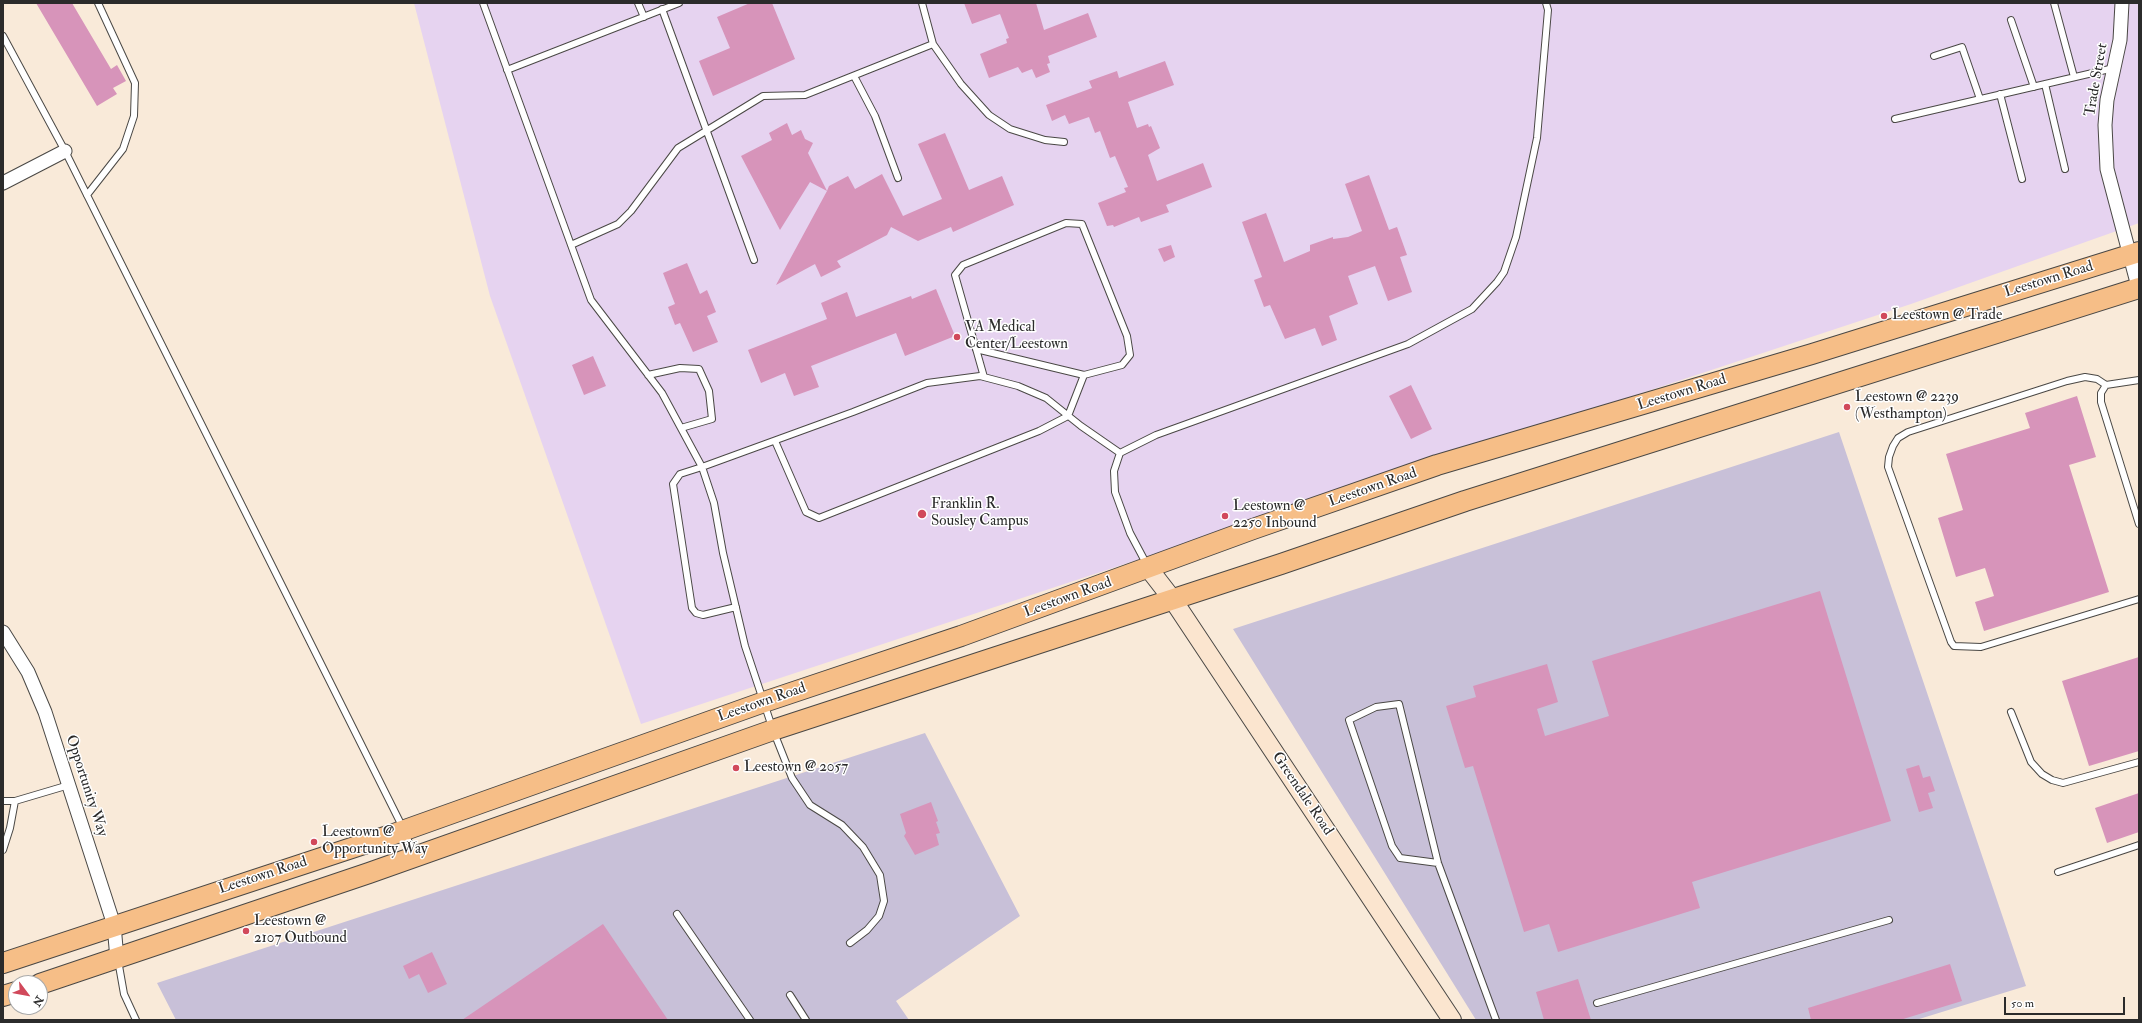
<!DOCTYPE html>
<html>
<head>
<meta charset="utf-8">
<style>
	body { margin:0 }
	#map { position:relative; width:2142px; height:1023px; overflow:hidden; background:#f9ead9; font-family:"IM FELL Double Pica",serif }
	canvas { display:block }
	.frame { position:absolute; inset:0; border:4px solid #2b2b2b; pointer-events:none }
	.north { position:absolute; left:8px; top:975px; width:40px; height:40px; box-sizing:border-box; background:#fff; border:1px solid #aaa; border-radius:50%; rotate:122deg; font-size:11px; font-weight:700; line-height:16px; text-align:center; color:#2b2b2b }
	.north::after { content:''; display:block; margin:auto; width:14px; height:18px; background:#d1495b; clip-path:polygon(50% 0,100% 100%,50% 72%,0 100%) }
	.scale { position:absolute; left:2004px; top:997px; width:121px; height:18px; box-sizing:border-box; border:2px solid #2b2b2b; border-top:0; padding-left:5px; font-size:12px; line-height:14px; white-space:nowrap; color:#2b2b2b; -webkit-text-stroke:3px #fff; paint-order:stroke }
</style>
</head>
<body>
<div id="map">
<canvas width="2142" height="1023"></canvas>
<div class="frame"></div>
<div class="north">N</div>
<div class="scale">50 m</div>
</div>
<script>
const c = document.querySelector('canvas').getContext('2d');
c.lineJoin = 'round';
function fillPath(path, color) {
  c.fillStyle = color;
  c.fill(path, 'evenodd');
}
function shape(rows) {
  const path = new Path2D();
  for (const r of rows) {
    path.moveTo(r[0], r[1]);
    for (let i = 2; i < r.length; i += 2) path.lineTo(r[i], r[i + 1]);
  }
  return path;
}
function stroke(path, color, width, dash) {
  c.strokeStyle = color;
  c.lineWidth = width;
  c.lineCap = dash ? 'butt' : 'round';
  c.setLineDash(dash || []);
  c.stroke(path);
}
function label(font, color, halo, rows, align = 'center') {
  c.font = font + ' "IM FELL Double Pica",serif';
  c.lineWidth = 3;
  c.setLineDash([]);
  c.textBaseline = 'middle';
  c.strokeStyle = halo;
  c.fillStyle = color;
  for (const [text, x, y, turn = 0] of rows) {
    c.save();
    c.translate(x, y);
    c.rotate((+turn || 0) * Math.PI / 180);
    c.textAlign = isNaN(turn) ? turn : align;
    if (halo) c.strokeText(text, 0, 0);
    c.fillText(text, 0, 0);
    c.restore();
  }
}
fillPath(shape([
	[414,3,2139,3,2139,223,1911,304,641,724,490,296]
]), '#e6d3f0');
fillPath(shape([
	[1839,432,2026,986,1916,1020,1476,1020,1233,629],
	[925,733,1020,916,896,1001,909,1020,176,1020,157,983]
]), '#c8c0d8');
fillPath(shape([
	[36,3,72,3,111,69,117,65,126,81,113,88,117,94,97,106],
	[750,3,772,3,795,59,713,96,699,61,730,48,717,17],
	[964,3,1036,3,1044,30,1088,13,1097,37,1048,56,1050,63,1047,64,1050,72,1036,78,1032,69,1022,73,1018,67,989,78,980,54,1007,43,1006,39,1009,38,1000,14,972,24],
	[1165,61,1174,85,1128,102,1137,128,1148,124,1149,127,1151,126,1160,148,1148,155,1157,181,1203,163,1212,187,1166,205,1169,212,1141,222,1139,217,1114,227,1113,225,1107,226,1098,203,1126,192,1124,188,1128,187,1115,156,1110,158,1100,131,1095,133,1089,117,1069,124,1065,115,1052,121,1046,105,1092,88,1089,81,1117,71,1119,78],
	[787,123,792,135,801,130,805,139,813,143,808,153,827,191,829,186,848,176,855,189,882,174,903,216,942,199,918,144,945,133,969,190,1002,176,1014,205,953,232,951,227,918,241,891,227,887,235,837,261,841,267,821,277,815,264,776,285,827,191,810,182,780,230,741,156,772,140,769,133],
	[1369,175,1389,230,1397,227,1407,255,1400,257,1412,292,1388,301,1375,266,1348,276,1358,304,1329,316,1337,340,1322,346,1315,328,1285,339,1270,305,1264,307,1254,280,1262,277,1242,222,1266,213,1284,262,1310,251,1310,245,1333,237,1333,239,1348,237,1362,231,1345,184],
	[1171,245,1175,257,1164,262,1158,249],
	[687,263,700,294,707,290,716,312,707,316,718,342,693,352,680,323,675,325,668,307,675,304,663,273],
	[936,289,955,336,905,356,896,333,811,366,819,387,794,396,785,373,761,383,748,350,827,319,821,303,847,292,856,317,911,296,912,299],
	[593,356,606,386,584,395,572,365],
	[1411,385,1432,429,1411,439,1389,396],
	[2077,396,2096,457,2069,465,2109,592,1984,631,1975,602,1994,596,1985,568,1956,577,1938,518,1963,510,1946,454,2030,428,2025,413],
	[1820,591,1891,821,1692,882,1700,908,1558,952,1549,924,1524,932,1473,766,1465,768,1446,706,1476,697,1473,686,1547,664,1558,702,1537,709,1545,736,1609,716,1592,661],
	[2139,657,2139,751,2089,766,2062,681],
	[1919,765,1923,778,1930,776,1935,791,1928,793,1933,808,1919,812,1906,769],
	[2139,793,2139,832,2107,843,2095,808],
	[931,802,938,821,936,822,940,833,936,834,939,845,915,855,904,836,906,833,900,814],
	[603,924,668,1020,462,1020],
	[432,952,447,984,428,993,419,974,409,979,403,966],
	[1950,964,1962,1001,1900,1020,1811,1020,1808,1008],
	[1578,979,1591,1020,1544,1020,1536,992]
]), '#d794ba');
const lane = shape([
	[483,3,591,300,662,393,702,467,680,474,673,484,692,608,696,613,703,615,736,607],
	[638,3,644,17],
	[922,3,933,44,961,84,989,115,1010,129,1045,140,1064,142],
	[2054,3,2074,77],
	[662,9,754,260],
	[2011,20,2034,87],
	[3,36,65,151,404,830,414,855],
	[1934,56,1962,47,1980,99],
	[507,70,679,3],
	[854,76,875,116,898,178],
	[2045,84,2065,169],
	[2000,94,2022,179],
	[1895,119,2114,68],
	[87,195,123,149,134,116,135,83,98,3],
	[571,245,618,224,631,211,678,148,763,96,805,95,933,44],
	[976,349,1084,375],
	[648,375,680,368,699,369,709,391,712,419,681,428],
	[2139,380,2106,385,2101,393,2101,402,2139,524],
	[2106,385,2097,379,2085,377,2067,381,1908,432,1898,438,1893,446,1889,457,1888,467,1951,642,1954,646,1981,647,2139,599],
	[775,441,806,512,819,518,1039,431,1068,416,1084,375,1122,365,1130,355,1127,336,1082,224,1066,223,963,265,955,275,984,377],
	[1147,565,1130,533,1115,492,1114,471,1120,453,1156,435,1408,344,1472,309,1497,282,1504,272,1516,237,1537,138,1548,10,1546,3],
	[2011,712,2031,762,2042,774,2052,780,2063,783,2139,762],
	[3,801,15,801,69,785],
	[3,850,10,828,15,801],
	[1438,863,1400,858,1392,846,1349,720,1376,707,1399,704,1438,863,1496,1020],
	[2058,872,2139,845],
	[677,914,750,1020],
	[850,943,867,930,879,916,884,901,880,875,863,847,842,825,810,805,792,778,773,730,745,646,723,553,714,503,702,467,853,412,927,383,980,376,1018,386,1046,398,1081,426,1120,453],
	[118,960,124,994,136,1020],
	[790,995,806,1020],
	[1597,1003,1889,920]
]);
const street = shape([
	[2122,3,2120,40,2107,100,2105,125,2107,169,2139,290],
	[3,183,65,151],
	[3,632,28,672,45,712,114,925,117,959]
]);
const secondary = shape([
	[1149,569,1173,600,1452,1020]
]);
const primary = shape([
	[3,963,391,835,764,702,961,636,1253,529,1437,465,1812,354,2139,252],
	[40,984,369,873,773,730,1281,564,1465,501,2139,288],
	[3,996,16,992]
]);
stroke(lane, '#4a4845', 8);
stroke(street, '#4a4845', 15);
stroke(secondary, '#4a4845', 20);
stroke(primary, '#4a4845', 22);
stroke(lane, '#fff', 6);
stroke(street, '#fff', 13);
stroke(secondary, '#fbe5cf', 18);
stroke(primary, '#f6be87', 20);
for (const [x, y, r, color] of [
	[1884,316,4,"#d1495b"],
	[957,337,4,"#d1495b"],
	[1847,407,4,"#d1495b"],
	[922,514,5,"#d1495b"],
	[1225,516,4,"#d1495b"],
	[736,768,4,"#d1495b"],
	[314,842,4,"#d1495b"],
	[246,931,4,"#d1495b"]
]) {
  const dot = new Path2D();
  dot.arc(x, y, r, 0, 2 * Math.PI);
  c.fillStyle = color;
  c.fill(dot);
  stroke(dot, '#fff', 1.5);
}
label('15px', '#2b2b2b', '#fff', [
	["Trade Street",2097,80,-80],
	["Leestown Road",2049,280,-17],
	["Leestown Road",1682,393,-17],
	["Leestown Road",1373,488,-19],
	["Leestown Road",1068,598,-20],
	["Leestown Road",762,703,-19],
	["Opportunity Way",86,786,72],
	["Greendale Road",1302,794,56],
	["Leestown Road",263,876,-18]
]);
label('15px', '#2b2b2b', '#fff', [
	["Leestown @ Trade",1892,316],
	["VA Medical",965,328],
	["Center/Leestown",965,345],
	["Leestown @ 2239",1855,398],
	["(Westhampton)",1855,415],
	["Franklin R.",931,505],
	["Sousley Campus",931,522],
	["Leestown @",1233,507],
	["2250 Inbound",1233,524],
	["Leestown @ 2057",744,768],
	["Leestown @",322,833],
	["Opportunity Way",322,850],
	["Leestown @",254,922],
	["2107 Outbound",254,939]
], 'left');
</script>
</body>
</html>
